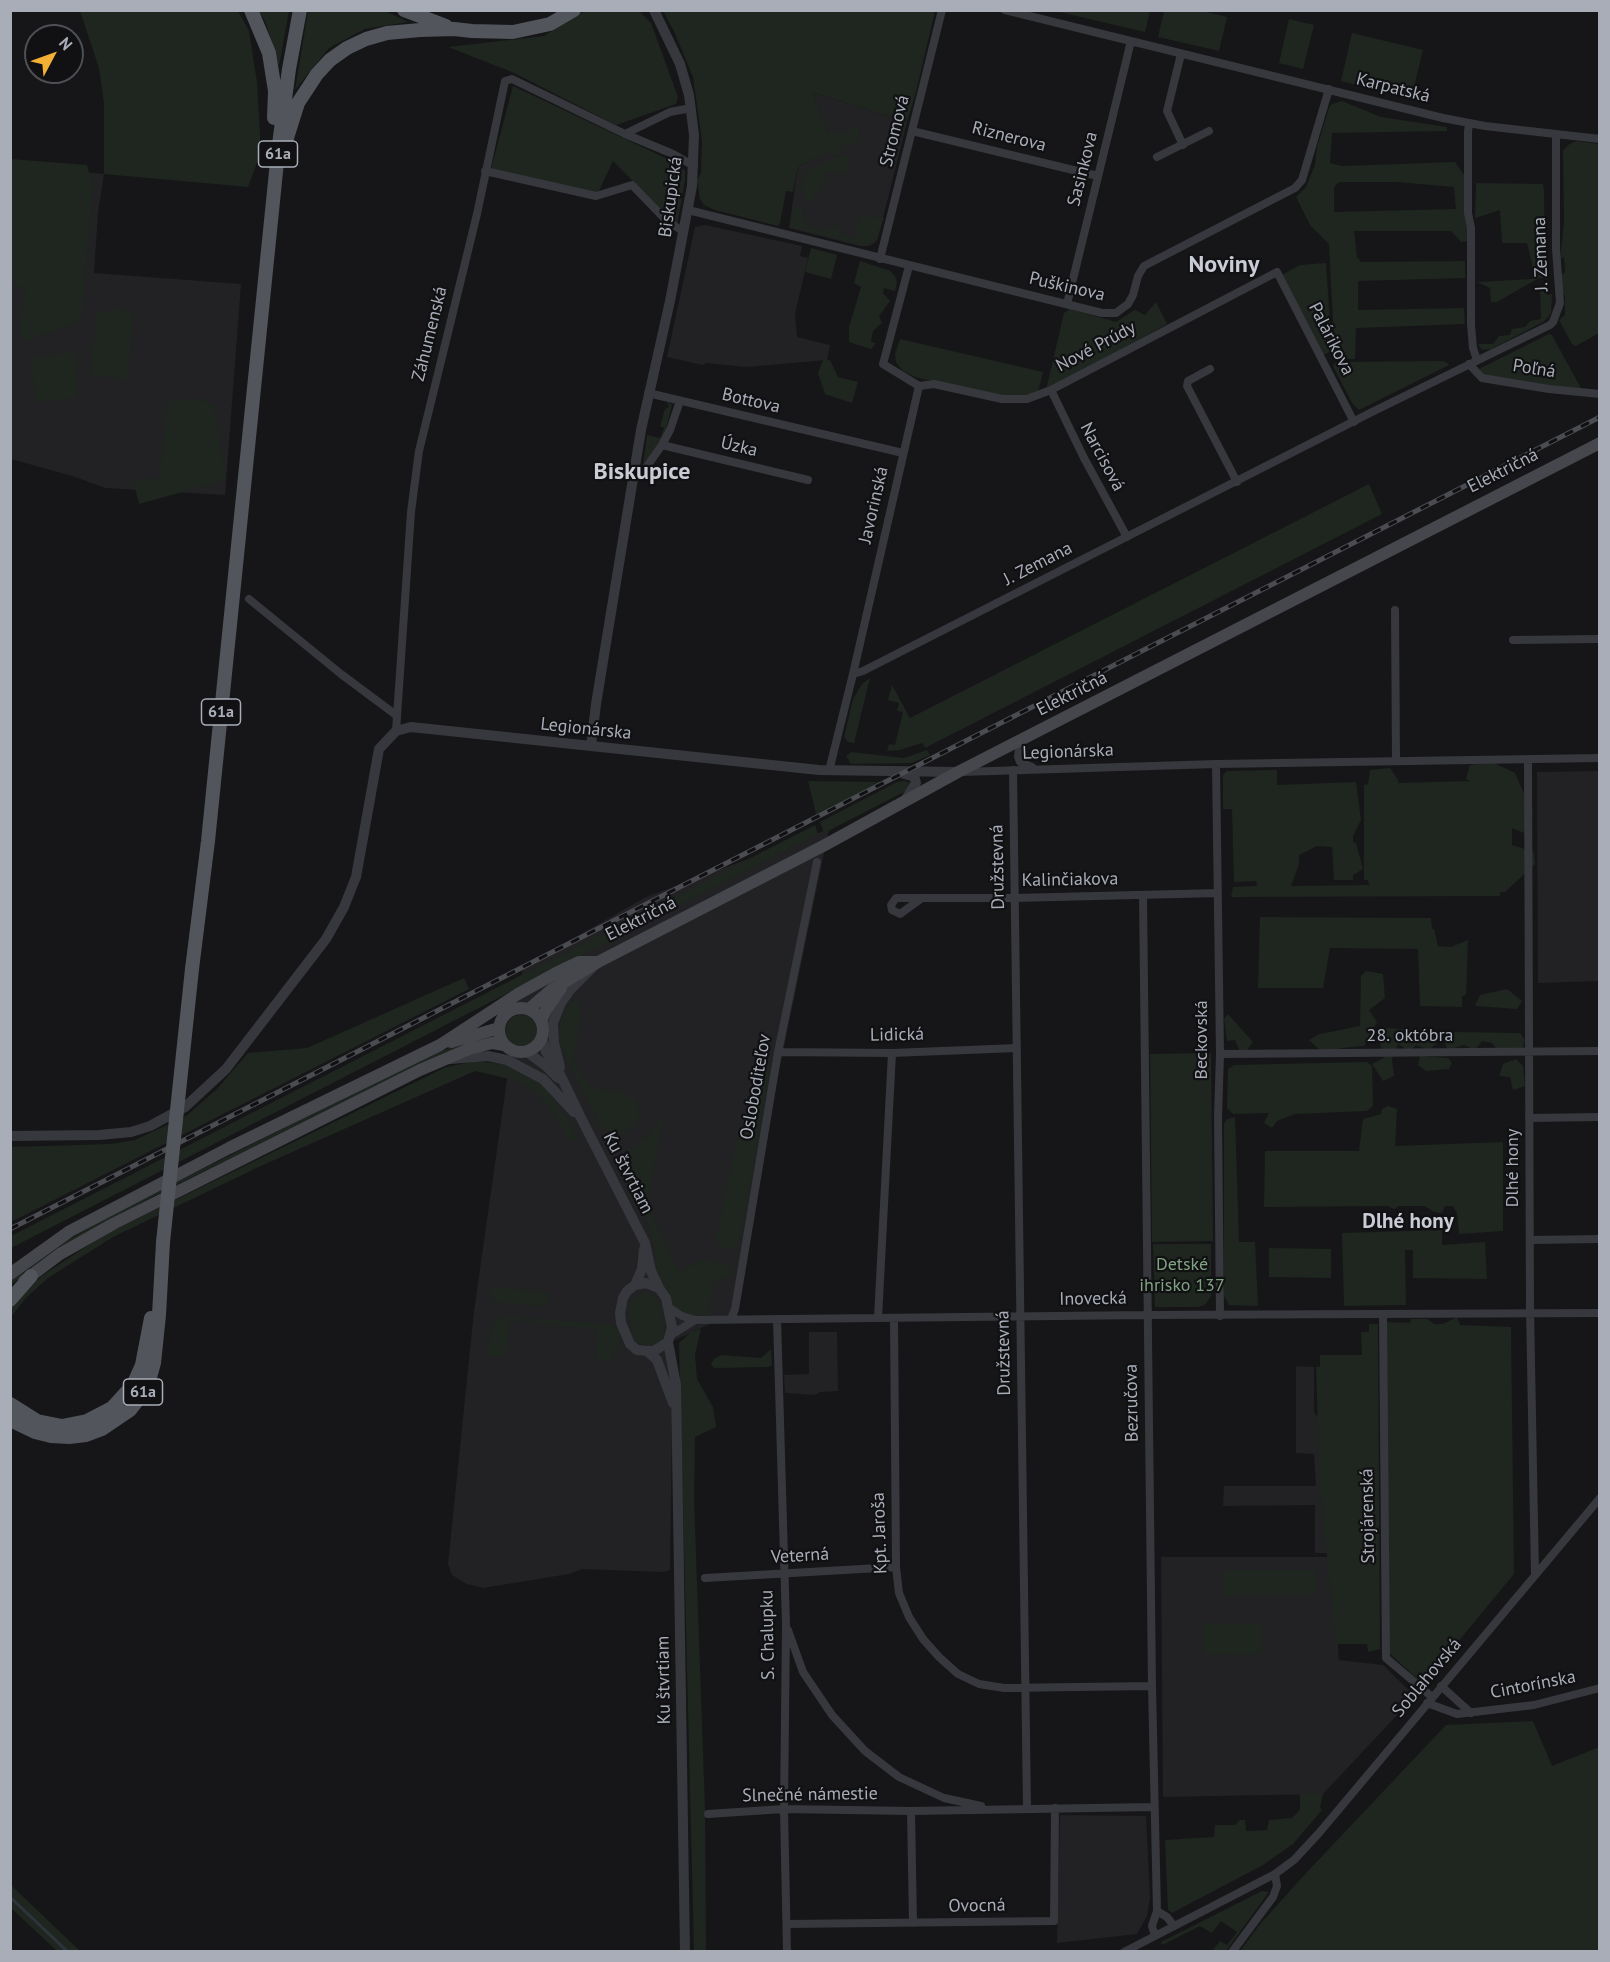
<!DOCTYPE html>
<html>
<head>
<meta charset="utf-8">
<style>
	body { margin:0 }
	#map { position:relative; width:1610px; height:1962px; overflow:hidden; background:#161618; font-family:"PT Sans",sans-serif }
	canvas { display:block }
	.frame { position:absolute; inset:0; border:12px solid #a8adb8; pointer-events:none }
	.north { position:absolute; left:24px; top:24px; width:60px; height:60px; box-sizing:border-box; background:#111113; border:2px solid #4d4f55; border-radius:50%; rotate:49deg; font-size:16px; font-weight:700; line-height:24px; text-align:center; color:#a8adb8 }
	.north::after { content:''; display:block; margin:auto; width:21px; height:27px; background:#f2b134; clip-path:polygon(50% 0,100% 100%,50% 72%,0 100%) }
</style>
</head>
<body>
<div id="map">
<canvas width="1610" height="1962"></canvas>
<div class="frame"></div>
<div class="north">N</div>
</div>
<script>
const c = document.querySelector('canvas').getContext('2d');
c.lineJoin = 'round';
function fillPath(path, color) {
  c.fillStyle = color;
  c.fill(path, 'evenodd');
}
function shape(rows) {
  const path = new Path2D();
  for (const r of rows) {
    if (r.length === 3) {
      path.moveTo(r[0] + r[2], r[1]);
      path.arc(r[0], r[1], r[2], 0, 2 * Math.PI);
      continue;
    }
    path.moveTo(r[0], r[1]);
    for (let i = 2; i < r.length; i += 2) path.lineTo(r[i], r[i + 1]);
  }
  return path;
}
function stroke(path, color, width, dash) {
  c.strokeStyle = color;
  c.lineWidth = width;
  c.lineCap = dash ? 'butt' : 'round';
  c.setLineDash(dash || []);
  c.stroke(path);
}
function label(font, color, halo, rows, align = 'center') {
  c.font = font + ' "PT Sans",sans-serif';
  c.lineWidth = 4.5;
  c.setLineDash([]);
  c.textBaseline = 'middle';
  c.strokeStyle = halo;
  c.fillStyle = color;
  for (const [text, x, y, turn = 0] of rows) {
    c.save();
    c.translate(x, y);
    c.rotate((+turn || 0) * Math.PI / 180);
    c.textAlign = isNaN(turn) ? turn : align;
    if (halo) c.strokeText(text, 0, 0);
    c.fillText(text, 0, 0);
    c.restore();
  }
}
fillPath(shape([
	[812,92,907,122,878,238,876,242,869,246,860,246,789,228,798,166,835,150],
	[10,165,104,174,98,213,94,273,241,284,225,495,106,488,72,476,11,459],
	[705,225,802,246,800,256,808,258,795,314,797,337,830,345,827,360,746,367,706,363,703,365,667,357,695,227],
	[1599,771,1599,981,1538,983,1537,772],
	[829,829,773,1100,736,1312,673,1341,670,1570,664,1572,582,1569,569,1574,483,1588,467,1584,452,1575,448,1564,474,1311,523,967,646,897],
	[809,1332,837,1332,838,1391,820,1392,815,1395,785,1393,784,1375,809,1374],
	[1296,1366,1314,1367,1314,1413,1317,1416,1332,1416,1336,1553,1315,1553,1315,1505,1223,1506,1224,1486,1316,1486,1314,1454,1296,1453],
	[1161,1557,1332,1557,1339,1660,1383,1665,1415,1696,1323,1794,1163,1797],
	[1060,1815,1146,1816,1150,1898,1147,1916,1137,1934,1057,1943]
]), '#222225');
fillPath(shape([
	[80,11,238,11,249,31,257,82,261,152,248,187,104,174,104,103,99,68],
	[258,11,289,11,279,66,265,21],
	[308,11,385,11,408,22,365,29,329,48,295,90],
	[585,11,639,11,651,23,678,97,676,104,616,125,512,72,448,47,544,36],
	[663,11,935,11,916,92,907,122,812,92,828,132,844,133,859,124,858,144,841,142,841,153,834,156,831,152,798,166,793,192,786,191,780,223,778,226,715,210,704,205,700,199,697,180,701,173,702,141,693,77,674,31],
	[1055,11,1150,10,1150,11,1145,32],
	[1164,11,1202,11,1227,17,1219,51,1158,37],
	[1289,19,1314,25,1303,69,1279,63],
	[1352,33,1423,50,1411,99,1341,81],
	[513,86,678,164,685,171,685,179,677,226,613,161,598,193,491,169],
	[1342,101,1381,117,1447,127,1447,131,1332,133,1330,163,1342,166,1455,162,1467,179,1467,241,1461,242,1451,231,1354,231,1357,257,1361,262,1465,261,1465,278,1358,281,1358,310,1464,308,1465,324,1356,328,1355,359,1337,359,1335,357,1329,244,1310,225,1296,197,1306,187,1315,165,1317,147,1329,108,1332,104],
	[1339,182,1397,182,1454,187,1456,209,1334,212,1334,187],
	[1576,141,1599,144,1599,333,1576,346,1572,344,1559,320,1565,315,1565,296,1562,292,1560,276,1565,272,1564,257,1560,259,1564,222,1563,151,1568,145],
	[843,154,851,158,847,173,828,172,812,202,805,199,801,186,805,171],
	[11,159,87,165,93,185,81,321,27,340,19,334,25,289,11,282],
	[1476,183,1543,184,1544,190,1545,278,1539,278,1497,302,1491,302,1490,288,1477,282,1532,279,1532,264,1527,243,1502,243,1500,210,1475,218],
	[794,206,802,207,806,225,822,231,837,224,841,233,854,239,857,224,862,216,884,218,877,237,867,245,860,245,789,227],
	[811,248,837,255,831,279,805,272],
	[860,261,890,271,895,276,897,282,895,291,884,288,883,293,890,301,879,316,882,323,873,331,871,342,876,343,871,349,849,342,849,327,861,287,854,283],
	[1326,263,1332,351,1323,355,1282,275,1300,265],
	[1540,286,1546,288,1547,295,1552,294,1551,313,1549,316,1543,322,1491,349,1482,350,1478,344,1493,344,1499,336,1510,335,1512,329,1525,327,1530,321,1541,319],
	[1156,302,1167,324,1046,390,1064,313,1070,309,1116,322,1135,310,1145,315],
	[117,308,133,312,128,380,90,375,97,314],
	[1549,334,1552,335,1582,390,1483,376,1479,369],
	[900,339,1043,372,1037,396,1010,400,915,377,903,371,896,362,895,354],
	[73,352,77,361,76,398,36,402,31,358],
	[823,360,830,360,838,377,858,382,852,403,825,394,818,373],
	[1440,361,1446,362,1449,365,1359,410,1352,403,1333,366,1336,362],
	[197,398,214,406,226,480,139,504,133,481,159,478,168,401],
	[667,401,672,405,663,440,642,473,647,435,660,438,664,428,660,426,665,409,669,407],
	[1369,484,1382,514,925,748,922,743,900,750,887,751,889,744,895,745,903,712,897,711,899,703,888,700,892,685,910,718],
	[870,678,854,743,848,742,844,737,853,699,862,684],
	[927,750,930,755,912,763,851,764,846,756,851,752,904,758],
	[1492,762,1515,773,1533,814,1523,833,1512,828,1512,845,1534,852,1535,864,1505,892,1500,892,1500,896,1231,897,1233,887,1257,886,1256,881,1234,882,1232,809,1223,809,1223,775,1227,771,1277,770,1277,785,1356,782,1361,820,1353,836,1353,842,1356,843,1363,869,1353,875,1353,880,1334,880,1332,847,1317,846,1299,855,1299,864,1291,886,1369,885,1368,880,1364,880,1364,785,1368,784,1370,770,1390,768,1399,781,1398,783,1470,781,1466,779,1470,765],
	[808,781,881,782,816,814],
	[904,781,909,782,911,786,908,790,824,833,820,822,897,782],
	[815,825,818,834,11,1248,11,1236],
	[1260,917,1431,918,1432,929,1434,929,1438,946,1451,947,1468,940,1466,995,1462,996,1462,1007,1420,1006,1418,949,1330,948,1323,988,1258,988],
	[1366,971,1383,974,1385,998,1369,1010,1377,1022,1364,1046,1341,1048,1327,1057,1309,1040,1320,1034,1360,1026,1361,976],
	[464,978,469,989,11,1222,11,1147,110,1144,135,1140,186,1116,216,1090,248,1053,307,1048],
	[1507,989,1522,1001,1517,1009,1475,1006,1480,995],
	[578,998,581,1019,573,1059,586,1082,592,1088,624,1093,636,1100,640,1114,636,1124,624,1134,613,1134,602,1128,563,1053,560,1038,561,1021,567,1007,575,999],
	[1228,1014,1253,1042,1242,1057,1235,1040,1227,1041,1224,1019],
	[521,1031,16],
	[1386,1028,1437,1032,1438,1042,1429,1050,1416,1045,1410,1051,1398,1044,1392,1059,1394,1076,1383,1081,1372,1064,1385,1057,1376,1034],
	[494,1032,496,1040,406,1071,154,1196,121,1214,32,1269,11,1285,11,1280,58,1246,111,1215,428,1056],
	[1454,1032,1520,1033,1525,1040,1522,1050,1497,1050,1492,1043,1482,1041,1475,1050,1464,1045,1447,1050,1444,1040],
	[1211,1053,1213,1241,1152,1242,1150,1054],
	[1420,1056,1448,1058,1452,1063,1449,1069,1426,1071,1418,1065],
	[1516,1059,1523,1066,1525,1086,1513,1090,1510,1077,1499,1076,1503,1064],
	[477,1061,503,1064,522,1070,545,1087,567,1118,580,1145,569,1138,548,1106,528,1087,514,1080,475,1071,263,1165,113,1237,48,1278,26,1298,11,1317,11,1306,31,1285,43,1275,104,1235,446,1067],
	[1367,1062,1372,1066,1373,1106,1367,1111,1295,1114,1277,1121,1272,1128,1264,1123,1269,1113,1233,1114,1227,1108,1228,1069,1234,1065],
	[750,1068,770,1069,742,1232,738,1245,730,1249,720,1247,716,1240,739,1129,744,1125,752,1126,762,1076,751,1072],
	[1388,1106,1397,1109,1395,1146,1503,1142,1503,1231,1459,1234,1457,1213,1453,1206,1445,1206,1442,1213,1434,1212,1425,1206,1399,1206,1394,1209,1388,1206,1264,1207,1265,1151,1359,1151,1363,1119,1381,1114,1382,1109],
	[664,1114,647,1204,679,1272,702,1260,726,1265,734,1276,717,1279,713,1285,709,1315,694,1316,682,1313,674,1307,658,1274,655,1251,646,1216,625,1171,624,1156,650,1133],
	[1235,1117,1239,1242,1255,1242,1258,1306,1229,1305,1224,1296,1224,1123,1227,1119],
	[1442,1230,1442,1245,1485,1242,1487,1279,1413,1278,1413,1250,1405,1250,1406,1305,1344,1306,1342,1233],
	[1153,1244,1211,1244,1211,1296,1205,1305,1198,1307,1155,1307],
	[1269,1248,1331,1249,1331,1278,1269,1277],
	[490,1286,549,1293,548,1307,495,1302,489,1293],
	[643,1293,650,1293,656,1297,661,1304,665,1328,663,1339,651,1347,638,1343,633,1336,628,1309,631,1301],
	[503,1316,609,1324,617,1328,621,1335,619,1346,608,1361,595,1358,598,1330,510,1320,506,1356,487,1355,491,1329,494,1322],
	[1457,1317,1460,1325,1511,1327,1514,1574,1423,1684,1388,1652,1386,1322,1410,1323,1411,1319,1428,1319,1434,1324,1443,1324],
	[1369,1324,1378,1324,1380,1649,1368,1652,1367,1644,1336,1644,1320,1488,1316,1367,1320,1367,1320,1355,1362,1355,1361,1332,1369,1332],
	[701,1329,695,1354,697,1379,713,1407,716,1427,695,1437,694,1498,705,1809,706,1952,694,1951,679,1343,692,1331],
	[771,1349,772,1365,768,1367,714,1368,711,1364,714,1359,721,1355,761,1358],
	[1223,1570,1316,1570,1316,1595,1223,1595],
	[1203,1623,1262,1624,1262,1655,1203,1654],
	[1533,1721,1552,1766,1599,1747,1599,1951,1240,1951,1261,1923,1307,1872,1446,1725],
	[1300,1794,1323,1794,1320,1808,1322,1810,1293,1844,1263,1865,1172,1913,1168,1910,1165,1840,1214,1837,1215,1825,1235,1825,1240,1820,1245,1820,1246,1831,1267,1830,1269,1820,1292,1818,1300,1810],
	[10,1885,11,1885,80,1951,57,1951,11,1908],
	[1262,1891,1269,1892,1226,1951,1212,1951,1220,1941,1227,1945,1237,1932,1221,1921,1212,1933,1200,1926,1162,1945,1161,1942]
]), '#1e261f');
stroke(shape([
	[10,1897,68,1952]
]), '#2c353c', 3);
stroke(shape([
	[1005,10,1443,118,1485,126,1600,139],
	[1181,54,1167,111,1183,145],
	[1469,123,1468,132,1468,213,1471,228,1471,325,1473,348,1477,360],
	[912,131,1098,176],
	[625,134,670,112,691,108],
	[1157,157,1209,131],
	[485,171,596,196,632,185,666,220,684,232],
	[688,210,1102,313,1116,313,1128,304,1133,295,1138,276,1144,266,1295,188,1302,180,1329,89],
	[880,259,942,10],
	[1067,304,1131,41],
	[1469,364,1482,378,1549,389,1600,394],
	[1210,369,1188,381,1187,386,1237,482],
	[919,386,934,384,1002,399,1027,399,1051,390,1277,272,1354,422],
	[1051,390,1084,458,1127,537],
	[648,393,903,453],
	[662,445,808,480],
	[634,476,643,472,662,445,670,430,680,401],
	[249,599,341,674,396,715],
	[1395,610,1396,761],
	[1513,640,1600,639],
	[853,674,863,671,1374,411,1550,325,1553,322,1560,303,1556,249,1556,134],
	[396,731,411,512,419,451,477,214,505,81,512,79,625,134,673,154,694,166],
	[1020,741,1018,757,1020,762,1032,767],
	[1528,760,1530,1308,1535,1575],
	[1216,764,1220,1054,1218,1117,1220,1316],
	[1013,770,1027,1808],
	[829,771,853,674,919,386,883,364,909,266],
	[961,772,1216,764,1600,758],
	[1143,895,1152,1686,1157,1911,1152,1926,1155,1936],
	[922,898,900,914,892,910,891,905,896,898,1014,898,1218,893],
	[778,1052,892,1053,1017,1048],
	[1220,1054,1600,1051],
	[1529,1118,1600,1117],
	[1530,1240,1600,1239],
	[668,1307,682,1316,695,1320,1147,1315,1600,1313],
	[1383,1314,1386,1658,1432,1697],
	[878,1318,892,1053],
	[894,1318,896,1567,899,1593,909,1617,923,1639,939,1657,958,1674,979,1684,1004,1688,1152,1686],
	[731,1319,735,1309,778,1052,817,862],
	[777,1319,786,1625,784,1809,787,1952],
	[671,1335,695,1320],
	[705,1578,896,1567],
	[788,1630,803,1672,832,1715,865,1751,899,1777,944,1798,981,1806],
	[1441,1686,1471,1713],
	[1427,1703,1457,1714,1534,1705,1600,1688],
	[911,1811,913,1923],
	[708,1814,784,1809,911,1811,1154,1807],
	[1157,1911,1167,1917,1174,1926],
	[787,1924,1054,1921,1055,1808],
	[1124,1952,1275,1874,1294,1860,1319,1833,1600,1498],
	[1232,1952,1273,1897,1277,1886,1275,1874]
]), '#37383d', 8);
stroke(shape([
	[591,746,596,704,641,430,670,301,692,186,694,135,689,95,680,64,654,10],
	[904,774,912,776,915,779,916,783,906,799],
	[542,1038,546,1052,557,1068,581,1118,645,1243,651,1271,659,1288],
	[527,1052,546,1066,558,1078],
	[450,1059,488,1056,507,1060,543,1079,574,1112],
	[560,1067,554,1043,553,1023,561,1003,570,990,592,968],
	[10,1136,99,1135,131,1132,150,1126,185,1107,226,1069,326,939,344,907,356,877,379,749,396,731,411,727,819,770,958,772],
	[646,1283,659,1288,666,1298,672,1327,668,1342,654,1351,647,1351,637,1350,630,1344,621,1323,620,1313,623,1298,627,1291,635,1285,646,1283],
	[635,1285,642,1269,644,1249],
	[668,1342,676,1385,685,1952],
	[647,1351,657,1360,673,1403]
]), '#37383d', 10);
stroke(shape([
	[521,1030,22],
	[529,1009,551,990,598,962,825,845,958,772,1600,443],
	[541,1021,546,1010,561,988],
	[451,1042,499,1028],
	[10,1274,70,1231,229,1148,440,1045,518,994,556,973,579,962,597,962],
	[24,1281,60,1254,113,1224,420,1070,469,1049,492,1043,504,1045]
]), '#45474d', 12);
stroke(shape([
	[251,10,269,53,275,91,274,118],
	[404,10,446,26],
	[287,138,298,103,317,74,330,60,347,48,366,39,387,33,420,30,454,29,472,31,513,32,550,24,574,10],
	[192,969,208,841,278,152,289,69,300,10],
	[10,1300,31,1276],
	[10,1404,37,1421,62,1426,87,1421,112,1408,133,1385,142,1365,151,1318],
	[10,1420,35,1432,51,1436,69,1437,86,1435,102,1429,130,1410,141,1396,149,1381,154,1363,159,1315,163,1242]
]), '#53555c', 14);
const rail = shape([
	[10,1229,1600,417]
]);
stroke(rail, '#4a4c52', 5);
stroke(rail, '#111113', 3, [9]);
stroke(shape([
	[163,1242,192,969]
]), '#53555c', 14);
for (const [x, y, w] of [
	[278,154,39],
	[221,712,39],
	[143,1392,39]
]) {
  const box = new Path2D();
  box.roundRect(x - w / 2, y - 13, w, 26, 4.5);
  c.fillStyle = '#111113';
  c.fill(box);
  stroke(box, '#a8adb8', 1.5);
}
label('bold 16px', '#a8adb8', null, [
	["61a",278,154],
	["61a",221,712],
	["61a",143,1392]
]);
label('18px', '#a8adb8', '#111113', [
	["Karpatská",1393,88,14],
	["Stromová",895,131,-76],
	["Riznerova",1009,137,14],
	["Sasinkova",1083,169,-76],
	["Biskupická",671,197,-82],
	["J. Zemana",1541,254,-92],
	["Puškinova",1067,287,13],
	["Záhumenská",430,334,-76],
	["Palárikova",1331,339,63],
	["Nové Prúdy",1096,347,-28],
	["Poľná",1534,369,9],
	["Bottova",751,401,13],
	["Úzka",739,447,13],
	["Narcisová",1102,457,62],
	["Električná",1503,471,-27],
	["Javorinská",874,505,-77],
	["J. Zemana",1038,564,-27],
	["Električná",1072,694,-27],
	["Legionárska",586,729,6],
	["Legionárska",1068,752,-2],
	["Družstevná",998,867,-91],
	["Kalinčiakova",1070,880,-1],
	["Električná",641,919,-27],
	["Lidická",897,1035,-1],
	["28. októbra",1410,1036],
	["Beckovská",1202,1040,-90],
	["Osloboditeľov",756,1087,-80],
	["Dlhé hony",1513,1168,-90],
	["Ku štvrtiam",628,1173,63],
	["Inovecká",1093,1299,-1],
	["Družstevná",1004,1353,-91],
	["Bezručova",1132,1403,-91],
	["Strojárenská",1368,1516,-91],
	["Kpt. Jaroša",880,1533,-92],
	["Veterná",800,1556,-3],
	["S. Chalupku",768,1635,-91],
	["Soblahovská",1427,1678,-50],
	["Ku štvrtiam",664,1680,-91],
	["Cintorínska",1533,1685,-11],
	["Slnečné námestie",810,1795,-1],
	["Ovocná",977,1906,-1]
]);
label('18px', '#7fa381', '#111113', [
	["Detské",1182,1265],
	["ihrisko 137",1182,1286]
]);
label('bold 21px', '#c9ccd4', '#111113', [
	["Dlhé hony",1408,1222]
]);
label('bold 24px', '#c9ccd4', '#111113', [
	["Noviny",1224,265],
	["Biskupice",642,472]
]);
</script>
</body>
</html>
